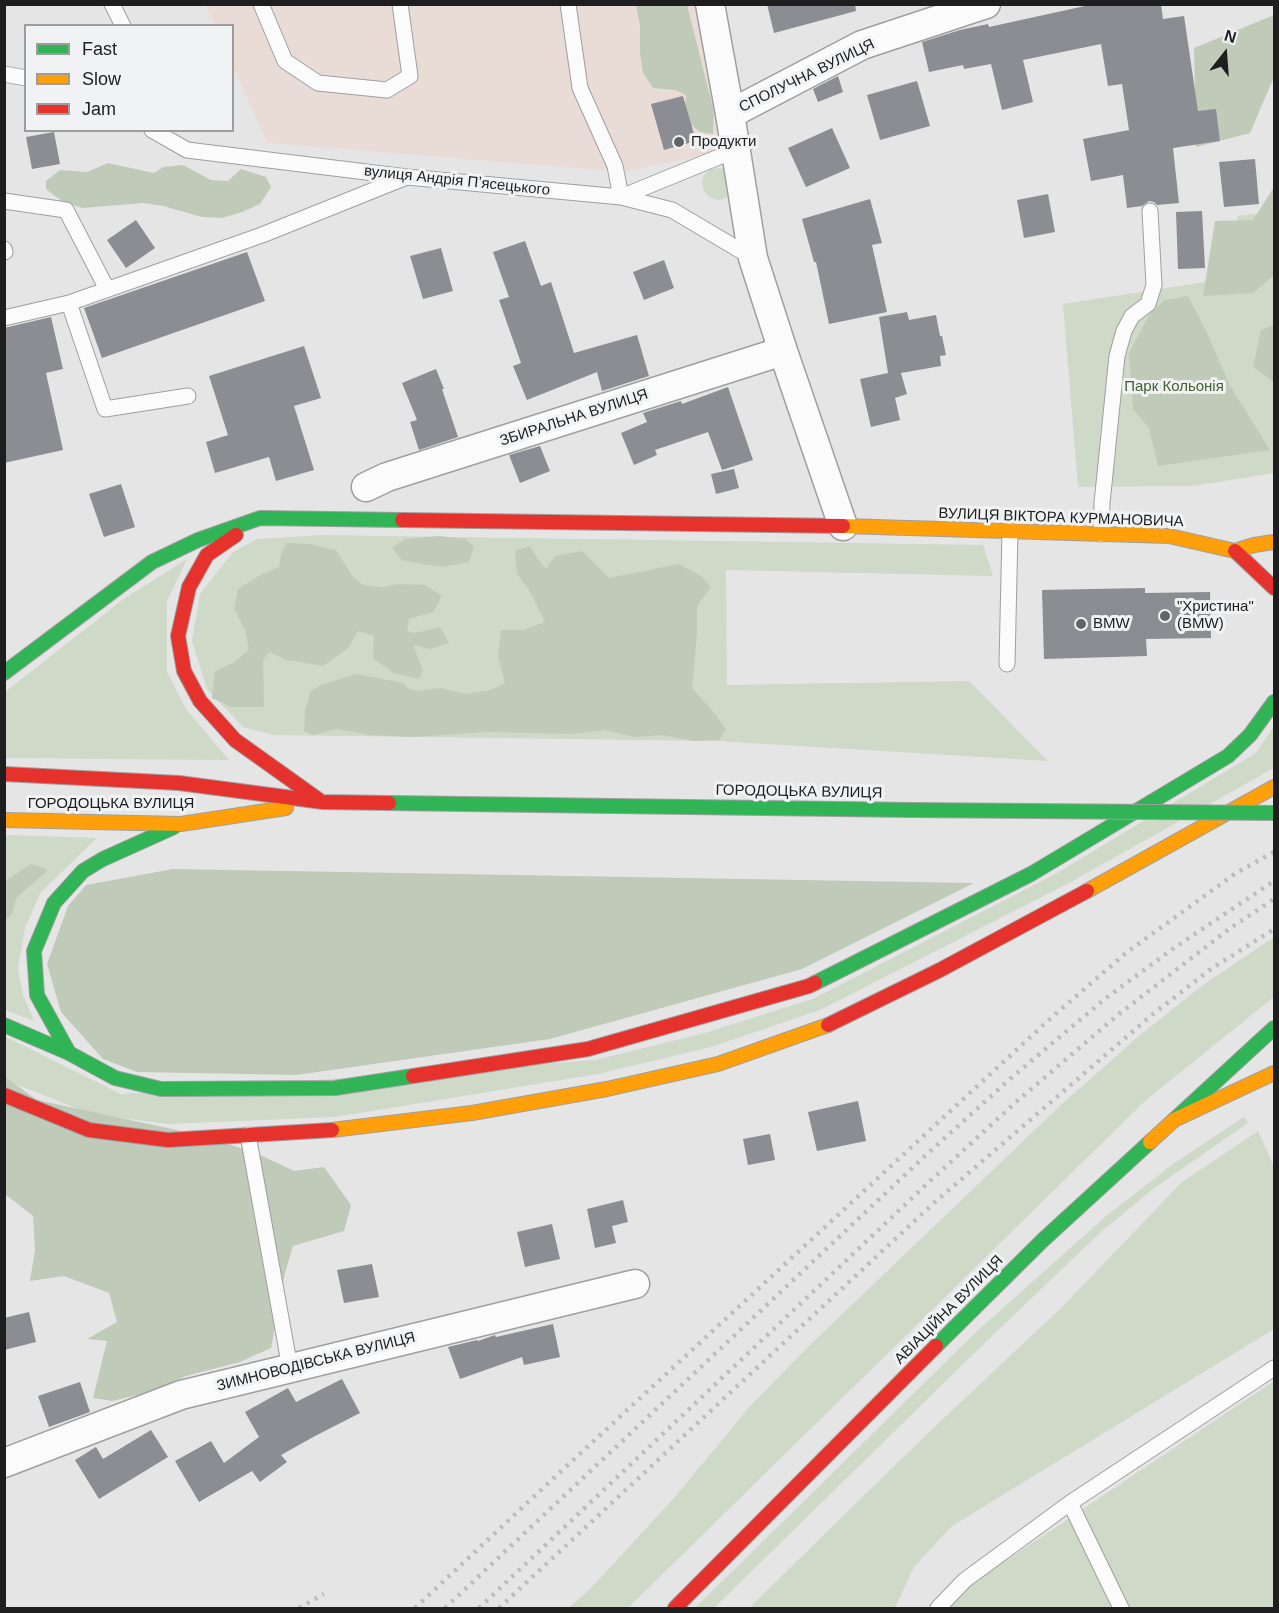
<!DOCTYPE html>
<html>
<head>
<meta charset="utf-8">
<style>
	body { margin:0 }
	#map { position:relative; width:1279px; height:1613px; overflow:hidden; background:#e5e5e5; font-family:Helvetica,sans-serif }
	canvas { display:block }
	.frame { position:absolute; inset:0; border:6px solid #1e1e1f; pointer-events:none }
	.legend { position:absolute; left:24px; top:24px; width:210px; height:108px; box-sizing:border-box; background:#f1f2f3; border:2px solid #9d9d9e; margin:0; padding:8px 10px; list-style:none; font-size:18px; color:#1e1e1f }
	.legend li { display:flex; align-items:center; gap:12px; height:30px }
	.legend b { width:30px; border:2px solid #9d9d9e }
	.north { position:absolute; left:1195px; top:24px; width:60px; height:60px; -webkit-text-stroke:4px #f1f2f3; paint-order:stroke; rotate:17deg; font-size:16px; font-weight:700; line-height:24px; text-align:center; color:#1e1e1f }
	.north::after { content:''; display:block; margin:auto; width:21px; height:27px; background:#1e1e1f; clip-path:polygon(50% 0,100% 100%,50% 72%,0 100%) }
</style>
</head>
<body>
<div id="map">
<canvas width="1279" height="1613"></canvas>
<div class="frame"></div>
<ul class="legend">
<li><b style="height:8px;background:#30b455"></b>Fast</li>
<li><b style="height:8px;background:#ff9f0a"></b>Slow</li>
<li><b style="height:8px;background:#e5322d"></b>Jam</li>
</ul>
<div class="north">N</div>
</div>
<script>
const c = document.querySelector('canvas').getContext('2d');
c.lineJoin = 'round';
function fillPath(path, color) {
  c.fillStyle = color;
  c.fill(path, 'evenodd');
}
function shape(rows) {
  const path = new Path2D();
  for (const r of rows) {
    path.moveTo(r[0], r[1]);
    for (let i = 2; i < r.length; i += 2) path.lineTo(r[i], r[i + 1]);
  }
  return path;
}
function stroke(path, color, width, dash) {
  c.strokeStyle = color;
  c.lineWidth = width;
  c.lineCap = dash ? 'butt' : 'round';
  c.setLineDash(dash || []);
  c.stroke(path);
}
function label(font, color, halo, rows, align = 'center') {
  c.font = font + ' Helvetica,sans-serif';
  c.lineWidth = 6;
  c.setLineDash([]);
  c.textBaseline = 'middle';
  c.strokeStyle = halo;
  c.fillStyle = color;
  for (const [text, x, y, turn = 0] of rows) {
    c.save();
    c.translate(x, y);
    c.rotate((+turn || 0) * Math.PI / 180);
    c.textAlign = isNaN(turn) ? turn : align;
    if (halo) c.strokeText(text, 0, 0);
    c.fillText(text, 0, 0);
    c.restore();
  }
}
fillPath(shape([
	[205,5,695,5,723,151,624,172,267,143,233,66,232,26,215,25]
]), '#e9dcd6');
fillPath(shape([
	[716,168,723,168,729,172,732,192,727,197,720,200,713,199,707,195,703,189,702,182,704,175,709,170],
	[1274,206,1274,473,1193,486,1078,487,1063,304,1244,276,1237,216,1273,212],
	[321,535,983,545,993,576,726,570,727,685,969,681,1048,761,716,741,274,735,243,727,207,689,192,641,200,594,233,552,257,539],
	[187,559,167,601,167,672,186,709,229,760,5,758,5,692,125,598],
	[1274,726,1274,768,1069,883,820,1010,711,1047,598,1074,335,1117,168,1124,91,1114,13,1083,5,1076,4,1036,121,1094,595,1060,705,1033,815,998,1059,872,1256,753],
	[5,835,97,838,40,893,25,928,18,968,23,995,34,1021,5,1010],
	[1274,937,1274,997,1146,1100,628,1608,569,1608,592,1587,675,1497,751,1405,813,1342,1063,1103,1140,1035,1203,985],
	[1244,1117,1248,1123,1153,1189,1101,1232,996,1332,714,1608,695,1608,975,1333,1105,1217,1173,1164],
	[1258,1131,1274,1167,1274,1329,952,1526,914,1567,895,1608,749,1608,928,1433,1061,1308,1182,1182],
	[1274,1381,1274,1608,948,1608,962,1592,992,1570]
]), '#ced9c8');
fillPath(shape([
	[636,5,687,5,714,112,713,134,700,132,687,121,685,109,686,95,675,90,653,88,643,73,640,53,640,26],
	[1274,15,1274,77,1250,133,1196,147,1194,48],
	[108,163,154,173,163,167,183,165,211,180,228,181,241,169,266,177,271,187,260,204,242,212,222,218,202,217,163,206,144,203,83,208,63,202,46,189,46,181,60,170,87,172],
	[1274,187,1274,275,1253,293,1203,296,1215,221,1253,220],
	[1188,296,1207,333,1229,384,1270,450,1158,466,1149,428,1133,409,1129,353,1151,312,1165,300],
	[1274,325,1274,382,1253,367,1261,330],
	[439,536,465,539,474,546,469,562,442,567,422,564,402,560,392,548,405,539],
	[286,543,310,544,336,550,352,576,363,585,383,587,399,584,425,585,442,596,433,612,409,619,407,631,415,633,440,627,449,643,431,649,413,645,423,670,419,679,394,673,373,658,374,636,358,631,348,648,323,666,287,660,269,652,263,660,264,707,231,707,212,698,215,671,233,663,249,650,245,630,234,609,238,589,262,574,279,567,281,554],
	[530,546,537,558,546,569,555,556,582,551,609,578,679,564,701,576,711,587,697,606,697,634,692,688,715,714,726,729,719,740,694,741,662,735,635,737,605,730,571,734,489,732,411,737,369,735,337,729,313,735,304,731,305,710,311,691,323,684,357,674,403,683,409,689,417,691,441,688,465,694,491,690,505,683,498,656,501,630,523,630,545,622,530,591,517,574,515,551],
	[31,864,48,870,16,898,12,914,5,920,5,881],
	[173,869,974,883,802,969,550,1039,296,1075,137,1072,103,1059,61,1012,47,964,68,906,86,885],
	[4,1076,37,1100,200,1135,256,1153,294,1171,324,1167,351,1205,344,1231,293,1246,285,1273,271,1348,240,1362,186,1376,151,1392,112,1401,93,1398,107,1341,87,1339,117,1322,109,1293,64,1276,30,1281,35,1250,33,1216,5,1194]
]), '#bfcbb8');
fillPath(shape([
	[767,4,855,4,856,11,774,33],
	[1094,4,1161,4,1163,19,1184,16,1198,111,1216,109,1220,141,1173,148,1179,203,1157,205,1154,202,1149,201,1142,206,1127,208,1123,175,1091,181,1083,139,1129,130,1122,84,1108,86,1101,44,1023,60,1033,102,1002,110,991,64,964,69,963,65,929,72,922,42,960,30,988,24,989,27],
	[838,76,843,92,818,102,813,89],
	[917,81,930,126,880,140,867,95],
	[683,96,696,141,664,150,651,104],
	[832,128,850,168,806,187,788,148],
	[54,132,60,164,32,169,26,137],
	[1255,159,1259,204,1224,207,1219,162],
	[1048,194,1055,232,1024,238,1017,200],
	[870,199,882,243,872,245,887,312,829,324,816,262,814,262,802,219],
	[1202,211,1205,268,1178,269,1176,212],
	[136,220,155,248,126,268,107,240],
	[525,241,541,286,551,282,574,353,637,335,649,376,602,391,597,372,527,400,513,366,521,363,499,300,509,297,493,252],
	[441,248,453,291,423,299,410,256],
	[247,252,265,301,102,358,84,308],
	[664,260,674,288,644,300,633,272],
	[907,312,909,320,936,315,940,336,942,336,946,355,940,356,941,366,901,373,907,394,895,398,900,420,871,427,860,379,888,373,879,317],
	[51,317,63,369,46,373,63,450,4,463,4,328],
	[304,346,321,398,294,406,314,470,276,481,269,457,215,473,206,442,228,435,209,376],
	[436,369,444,389,442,389,458,437,419,450,410,422,417,420,402,383],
	[728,387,753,460,722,470,708,432,655,450,657,455,634,465,621,433,647,422,643,413,681,401,682,404],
	[540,446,550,471,520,483,509,455],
	[734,469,739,488,716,494,711,474],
	[121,484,135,527,104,537,89,494],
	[1145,588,1145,593,1210,592,1211,638,1146,639,1147,656,1044,659,1042,590],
	[858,1101,866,1141,817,1151,808,1112],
	[770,1134,775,1160,748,1165,743,1139],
	[623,1200,628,1222,612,1226,616,1243,595,1248,587,1209],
	[552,1224,560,1259,525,1267,517,1232],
	[372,1264,379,1297,344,1303,337,1270],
	[29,1312,36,1342,4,1350,4,1318],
	[553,1324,560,1357,524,1365,522,1357,460,1379,448,1347,477,1340,478,1341,495,1335,496,1337],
	[342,1379,360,1413,315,1436,281,1455,287,1462,260,1482,252,1471,199,1502,175,1461,211,1441,224,1463,259,1437,245,1412,288,1388,296,1402],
	[80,1382,90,1412,49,1427,38,1396],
	[151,1430,168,1457,99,1499,75,1460,96,1447,103,1459]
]), '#8c8d93');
const lane = shape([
	[112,4,123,26],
	[261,4,285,61,318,83,387,90,410,76,400,4],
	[568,4,580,88,615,166,621,197,736,150],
	[4,74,26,78],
	[152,130,187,150,407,177,621,197,672,210,753,258],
	[4,201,66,210,107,289],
	[4,249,5,252],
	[4,318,69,303],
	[188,396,105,409,69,303,262,235,404,178],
	[1101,534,1102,503,1117,356,1124,331,1132,316,1148,304,1154,285,1150,211],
	[1007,664,1010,531],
	[248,1135,290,1368],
	[1070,1503,1121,1608],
	[938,1608,965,1580,1070,1503,1274,1368]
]);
const street = shape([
	[710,4,730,114,753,258,783,351,843,526],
	[730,114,862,45,986,4],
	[366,487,387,477,783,351],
	[4,1463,181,1395,635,1284]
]);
const fast = shape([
	[4,673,152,562,198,540,260,518,402,520],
	[389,803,912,810],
	[815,983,1031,874,1228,756,1250,735,1274,702],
	[4,1025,69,1053,115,1078,161,1089,335,1088,413,1076],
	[69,1053,37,995,34,951,54,903,83,871,103,859,174,827],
	[1174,1120,1274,1028],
	[936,1346,1043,1240,1150,1142]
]);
const slow = shape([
	[843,526,1169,536,1235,551,1254,545,1274,542],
	[4,820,181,824,286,808],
	[1087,891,1274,787],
	[332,1130,472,1113,607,1089,718,1064,828,1025],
	[1150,1142,1174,1120,1274,1073]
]);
const jam = shape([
	[402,520,843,526],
	[236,535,207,555,189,587,178,636,184,671,200,701,235,740,319,800],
	[1235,551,1274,588],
	[4,774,179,783,323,802,389,803],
	[828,1025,940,970,1087,891],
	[413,1076,588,1049,809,986,815,983],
	[4,1095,89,1130,168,1140,332,1130],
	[675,1608,936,1346]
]);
stroke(lane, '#9f9fa0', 17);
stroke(street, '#9f9fa0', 31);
stroke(fast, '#9f9fa0', 16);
stroke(slow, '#9f9fa0', 16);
stroke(jam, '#9f9fa0', 16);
stroke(lane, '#fbfbfb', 15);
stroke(street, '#fbfbfb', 28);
stroke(fast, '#30b455', 14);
stroke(slow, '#ff9f0a', 14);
stroke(jam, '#e5322d', 14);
stroke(shape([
	[299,1608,324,1594],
	[415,1608,557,1475,1052,1017,1126,953,1236,873,1274,852],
	[445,1608,925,1156,1011,1078,1106,998,1174,948,1274,881],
	[479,1608,929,1182,1016,1102,1119,1014,1229,929,1274,899],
	[499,1608,935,1202,1153,1014,1211,969,1274,929]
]), '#bcbcbd', 4.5, [3, 6]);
const fastBridge = shape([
	[912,810,1274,813]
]);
stroke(fastBridge, '#9f9fa0', 16, []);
stroke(fastBridge, '#30b455', 14);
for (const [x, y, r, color] of [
	[679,142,6,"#646464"],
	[1165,616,6,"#646464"],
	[1081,624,6,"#646464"]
]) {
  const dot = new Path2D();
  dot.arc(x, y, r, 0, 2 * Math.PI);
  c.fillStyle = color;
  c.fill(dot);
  stroke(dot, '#f1f2f3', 2);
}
label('15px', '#1e1e1f', '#f1f2f3', [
	["СПОЛУЧНА ВУЛИЦЯ",807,76,-26],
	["вулиця Андрія Пʼясецького",457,181,6],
	["ЗБИРАЛЬНА ВУЛИЦЯ",574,418,-18],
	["ВУЛИЦЯ ВІКТОРА КУРМАНОВИЧА",1061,518,2],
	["ГОРОДОЦЬКА ВУЛИЦЯ",799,792,1],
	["ГОРОДОЦЬКА ВУЛИЦЯ",111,804],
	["АВІАЦІЙНА ВУЛИЦЯ",949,1310,-45],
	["ЗИМНОВОДІВСЬКА ВУЛИЦЯ",316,1362,-14]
]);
label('15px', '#1e1e1f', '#f1f2f3', [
	["Продукти",691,142],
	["\"Христина\"",1177,607],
	["(BMW)",1177,624],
	["BMW",1093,624]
], 'left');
label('15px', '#426030', '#f1f2f3', [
	["Парк Кольонія",1174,387]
]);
</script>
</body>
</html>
